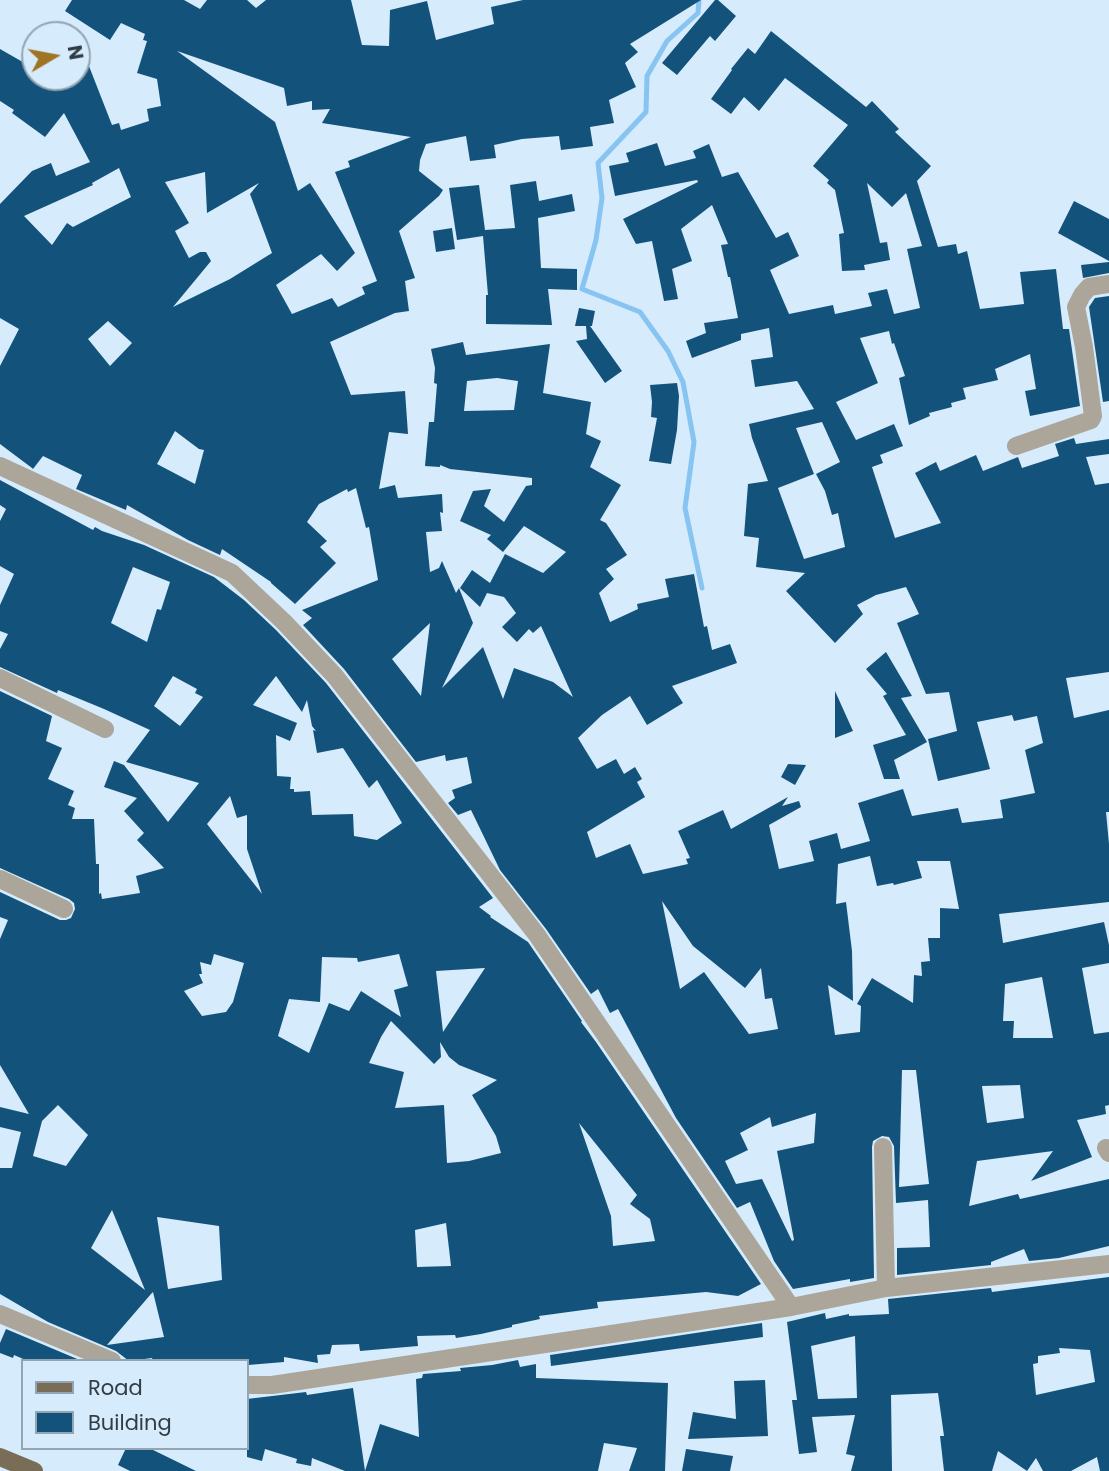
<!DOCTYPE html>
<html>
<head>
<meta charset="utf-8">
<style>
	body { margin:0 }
	#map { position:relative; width:1109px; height:1471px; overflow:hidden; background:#d6ebfc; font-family:Poppins,sans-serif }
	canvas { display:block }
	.legend { position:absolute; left:21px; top:1359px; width:228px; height:91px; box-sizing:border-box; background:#d6ebfc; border:2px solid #94a5b2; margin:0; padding:9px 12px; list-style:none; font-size:21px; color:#313c44 }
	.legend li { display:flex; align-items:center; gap:14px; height:35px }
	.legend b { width:35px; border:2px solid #94a5b2 }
	.north { position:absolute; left:21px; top:21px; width:70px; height:70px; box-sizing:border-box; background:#d6ebfc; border:2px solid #94a5b2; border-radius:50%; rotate:80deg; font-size:19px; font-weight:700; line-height:28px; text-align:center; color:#313c44 }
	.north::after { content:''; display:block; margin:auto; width:24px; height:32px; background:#9f7424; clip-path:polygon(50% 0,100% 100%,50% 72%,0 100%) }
</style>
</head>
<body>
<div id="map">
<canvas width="1109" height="1471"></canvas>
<ul class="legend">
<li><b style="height:9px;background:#7a6d58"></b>Road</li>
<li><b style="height:19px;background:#13537b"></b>Building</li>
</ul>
<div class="north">N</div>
</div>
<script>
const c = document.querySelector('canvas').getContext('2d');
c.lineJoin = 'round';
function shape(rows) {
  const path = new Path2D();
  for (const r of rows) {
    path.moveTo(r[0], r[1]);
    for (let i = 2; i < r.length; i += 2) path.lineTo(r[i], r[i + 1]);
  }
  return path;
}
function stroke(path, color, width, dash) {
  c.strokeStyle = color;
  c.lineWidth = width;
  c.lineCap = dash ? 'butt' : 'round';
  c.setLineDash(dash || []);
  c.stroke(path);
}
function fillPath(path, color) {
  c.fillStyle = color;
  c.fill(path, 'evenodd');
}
stroke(shape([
	[699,0,698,13,667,41,647,76,646,112,598,163,602,198,596,240,582,289,640,312,668,351,683,382,694,442,685,508,702,588]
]), '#87c4f2', 5);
fillPath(shape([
	[72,0,184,0,200,9,207,0,247,0,256,8,266,0,351,0,362,45,389,46,390,10,427,1,436,40,494,24,491,7,523,0,701,0,630,44,638,52,625,63,636,87,609,100,614,123,590,127,593,146,561,150,559,136,522,139,494,145,496,158,470,161,466,136,426,144,420,160,419,171,443,190,439,196,399,231,415,278,405,281,409,311,395,313,330,342,351,395,405,391,408,434,389,432,379,489,395,485,398,498,442,494,443,513,440,512,442,531,426,532,430,572,439,568,442,561,456,593,459,588,473,623,442,688,483,647,503,699,514,668,553,682,573,697,541,626,533,633,529,629,517,642,502,627,516,613,504,597,487,593,480,607,460,588,472,570,490,583,505,554,543,573,566,552,524,526,503,552,487,539,491,535,460,521,473,491,491,489,484,506,504,522,526,486,532,485,532,478,450,469,440,465,440,467,425,466,429,422,434,422,437,384,434,383,435,368,431,349,463,342,466,355,550,344,543,393,591,402,586,434,601,441,590,467,621,485,600,520,606,523,627,555,606,569,614,579,599,593,610,622,638,609,637,604,669,597,665,579,694,574,704,627,707,626,712,650,730,644,737,663,672,686,683,703,647,725,630,696,602,715,578,738,597,769,616,759,624,774,635,767,642,779,637,782,645,797,587,832,596,858,630,844,643,874,688,864,686,859,690,858,678,831,723,810,731,829,788,797,782,806,799,801,801,807,769,825,779,869,814,861,809,841,837,833,841,849,870,841,858,803,903,789,912,816,958,808,962,823,1003,818,1000,800,1035,793,1025,750,1043,743,1037,716,1014,721,1012,715,977,722,990,769,938,781,928,739,957,731,949,692,926,694,897,623,919,614,906,587,876,595,857,605,863,614,835,643,786,591,805,573,756,567,759,538,744,536,748,484,768,481,752,438,749,424,814,409,797,381,755,387,751,360,773,357,769,328,741,334,741,340,692,358,686,341,706,333,704,323,738,318,730,277,728,277,721,245,728,244,712,205,681,229,692,261,672,269,678,299,664,301,652,241,636,244,623,219,698,182,697,180,615,196,609,166,629,162,626,153,657,143,665,166,696,158,693,151,709,144,722,177,738,172,776,238,788,232,799,256,770,270,789,314,833,305,835,314,872,306,868,293,887,289,894,314,920,308,907,249,922,246,906,193,892,207,867,183,880,243,887,242,890,260,864,265,865,270,842,271,839,234,844,233,835,190,827,183,829,180,813,166,848,125,785,78,759,111,744,97,731,114,711,99,732,70,731,69,748,48,755,54,771,31,866,107,872,101,899,129,895,132,931,166,917,181,938,247,956,244,958,254,967,251,980,309,1024,304,1020,272,1056,269,1063,329,1069,329,1080,406,1030,416,1025,391,1036,389,1030,354,995,369,998,380,963,388,966,399,951,403,952,407,929,413,930,416,909,425,899,378,905,376,894,343,892,344,889,331,860,338,878,383,836,402,856,440,894,424,903,446,880,455,883,463,872,467,895,538,941,523,915,473,936,462,940,471,976,455,983,471,1018,457,1022,468,1059,456,1055,444,1074,438,1076,444,1109,439,1109,454,1086,457,1095,485,1109,483,1109,672,1066,678,1074,718,1109,710,1109,812,1106,812,1109,844,1109,902,999,914,1003,943,1104,922,1109,945,1109,963,1082,968,1094,1034,1109,1032,1109,1105,1105,1106,1106,1114,1077,1120,1092,1157,1031,1181,1053,1151,977,1161,969,1206,1018,1194,1020,1199,1109,1179,1109,1246,1059,1258,1029,1261,1024,1249,991,1262,991,1265,897,1275,897,1248,930,1247,928,1200,896,1203,894,1146,889,1137,882,1136,873,1141,872,1147,874,1278,850,1282,850,1279,793,1289,774,1261,750,1202,737,1208,676,1118,618,1009,610,1013,598,989,591,994,546,929,500,870,471,810,458,815,448,803,455,798,452,790,472,783,467,757,446,761,445,755,416,762,344,669,303,625,312,618,302,610,378,580,369,527,366,528,356,488,348,492,347,489,319,504,307,522,327,541,320,547,336,563,295,604,271,583,271,582,222,549,220,555,188,540,127,505,126,510,76,489,82,475,43,456,33,469,32,468,0,444,0,366,19,329,0,318,0,204,32,171,51,163,56,176,90,162,64,113,45,137,12,113,14,110,0,101,0,49,35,69,35,77,77,77,78,38,112,125,119,123,121,130,149,121,147,109,161,106,157,79,137,73,147,41,143,40,145,34,121,23,110,40,65,11],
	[177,51,284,88,287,106,312,101,312,110,330,109,322,123,411,137,348,161,350,167,335,172,377,281,362,287,365,294,338,307,332,298,292,314,276,285,321,254,337,271,355,253,310,183,298,191,275,122],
	[119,168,131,197,73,227,67,223,52,245,24,216,93,185,92,183],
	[205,172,207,213,259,183,250,194,272,253,230,279,173,307,211,261,206,252,200,252,189,258,175,231,189,223,165,182],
	[108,321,132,343,110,366,88,339],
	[497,378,518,381,514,410,464,411,467,381],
	[822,422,840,462,816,474,825,491,832,515,838,513,845,547,804,559,778,488,814,474,796,428],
	[175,431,199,449,204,450,195,484,157,464],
	[430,623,421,696,392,659],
	[870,856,877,886,893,883,894,885,922,878,917,861,950,861,959,909,940,908,940,938,928,938,930,961,921,962,922,976,914,975,913,1003,872,978,857,1004,861,1006,860,1032,835,1035,828,985,853,1001,852,951,846,902,836,904,838,864],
	[662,901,693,946,745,988,761,968,765,999,772,998,778,1029,749,1034,704,972,680,989],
	[1042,977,1053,1038,1013,1038,1014,1021,1003,1021,1005,984],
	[902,1070,916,1070,929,1184,899,1187],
	[1020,1085,1024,1118,987,1123,982,1086],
	[816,1113,814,1143,777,1151,794,1240,792,1241,762,1179,736,1184,725,1161,748,1150,740,1133,770,1117,772,1127],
	[715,0,718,0,736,16,715,41,710,36,677,75,662,63],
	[536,181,539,201,572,194,575,211,538,218,541,268,577,269,577,290,548,289,552,325,486,324,486,295,488,295,483,236,457,240,449,188,479,185,485,230,515,228,510,185],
	[1074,201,1109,219,1109,261,1058,233],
	[452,228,455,249,436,252,433,231],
	[1109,262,1109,273,1083,278,1081,265],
	[1109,296,1109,401,1103,402,1089,307,1095,298],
	[579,308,595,311,592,326,590,326,622,371,605,383,576,341,587,339,586,326,575,326],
	[677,383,679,396,677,430,671,464,649,461,657,418,651,417,652,402,650,385],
	[0,480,93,530,95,527,102,531,144,545,214,577,244,600,276,630,326,683,493,898,479,907,491,916,490,917,528,942,582,1021,581,1022,596,1042,761,1284,738,1296,706,1292,597,1302,598,1308,539,1316,540,1319,512,1325,512,1327,481,1334,456,1338,455,1335,417,1336,418,1346,360,1351,359,1344,332,1345,330,1354,317,1355,318,1363,284,1357,284,1362,248,1365,247,1361,153,1361,152,1358,129,1361,116,1351,48,1322,0,1294,0,1168,12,1168,21,1132,0,1127,0,1107,29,1114,0,1065,0,939,8,920,0,917,0,892,60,920,66,920,71,918,75,909,74,903,69,899,0,868,0,691,52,716,46,741,62,748,48,779,74,791,68,805,75,808,72,819,94,819,96,864,99,864,99,894,101,893,102,899,140,893,136,876,164,868,137,840,144,833,124,811,137,798,104,787,114,761,124,765,168,822,199,783,126,762,150,730,104,709,58,690,57,693,0,667,0,649,8,634,0,631,0,605,14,574,0,566,0,521,6,509,0,505],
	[133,567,170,582,161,610,157,609,147,642,111,623],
	[173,676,197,689,195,693,203,697,180,726,154,706],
	[276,676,302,712,307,700,312,726,316,731,313,730,317,753,343,748,369,788,377,780,402,823,377,840,354,836,353,814,312,815,310,791,294,792,294,789,290,789,291,777,277,776,276,735,290,741,297,723,253,705],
	[230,796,237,818,247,815,247,849,262,894,207,824],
	[214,954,244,963,233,1002,226,1012,202,1016,184,991,203,983,199,974,202,974,200,962,211,965],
	[399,954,408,986,394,990,401,1017,361,991,349,1011,329,1003,309,1053,278,1036,289,999,320,1002,322,957,357,958,358,962],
	[485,968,443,1032,436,971],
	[391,1021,434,1064,441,1057,440,1042,449,1057,459,1065,497,1080,472,1095,496,1136,501,1153,469,1161,447,1163,444,1105,395,1108,404,1072,369,1063,381,1037],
	[58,1105,88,1135,66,1166,33,1156,42,1121],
	[579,1123,637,1195,630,1204,650,1219,655,1241,613,1246,611,1216],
	[112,1210,145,1290,91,1248],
	[157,1217,219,1226,222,1280,168,1289],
	[446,1223,451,1266,417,1267,415,1230],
	[153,1292,164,1337,107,1345,151,1294],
	[886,652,912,696,901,698,927,742,894,760,900,779,884,779,873,745,906,735,883,696,887,694,866,669],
	[835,691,853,731,835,738],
	[788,764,806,765,795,785,781,777],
	[1109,1277,1109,1471,1100,1471,1097,1457,1071,1471,1043,1471,1036,1458,1027,1471,998,1451,992,1471,944,1471,940,1436,944,1436,938,1393,891,1395,892,1471,851,1471,855,1456,846,1454,855,1415,812,1417,817,1452,799,1454,792,1400,797,1400,787,1322,825,1313,826,1319,849,1314,849,1316,889,1314,888,1299,991,1288,992,1292],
	[855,1336,857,1398,818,1399,811,1346],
	[1059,1348,1090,1350,1095,1382,1036,1395,1033,1364,1038,1363,1038,1356,1060,1353],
	[762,1323,763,1337,551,1366,550,1355],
	[6,1329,82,1361,28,1361,14,1355,13,1358,0,1353,0,1343],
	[518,1360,520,1367,536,1364,536,1378,668,1383,665,1471,629,1471,637,1448,604,1443,598,1471,365,1471,380,1424,419,1437,416,1379,422,1378,423,1374,461,1371,460,1368,492,1365],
	[765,1380,768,1436,688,1439,693,1412,736,1419,734,1381],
	[353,1388,365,1471,345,1471,312,1458,311,1466,296,1463,297,1459,265,1449,262,1461,247,1457,247,1399,306,1392,307,1395],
	[126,1448,149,1448,196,1471,130,1471,118,1465],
	[686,1449,733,1456,730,1471,682,1471]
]), '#13537b');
stroke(shape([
	[1016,446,1091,420,1093,416,1084,347,1076,307,1082,295,1089,287,1109,284],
	[0,466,232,573,284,622,335,676,537,935,791,1307],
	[0,678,105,729],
	[0,879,64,909],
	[883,1147,886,1288],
	[1106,1148,1109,1153],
	[0,1314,112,1361],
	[247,1385,272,1385,791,1307,886,1288,1109,1264]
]), '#aca599', 18);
stroke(shape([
	[0,1457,34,1471]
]), '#7a6d58', 18);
</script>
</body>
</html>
